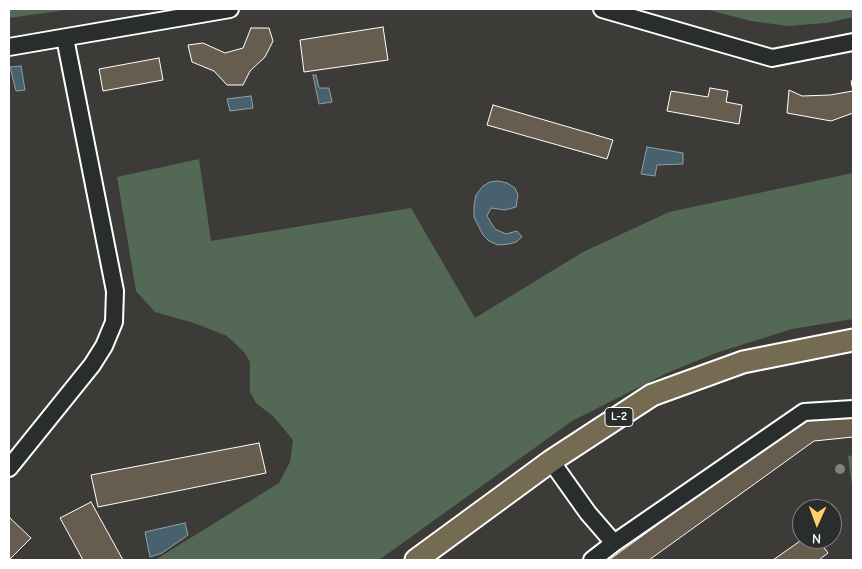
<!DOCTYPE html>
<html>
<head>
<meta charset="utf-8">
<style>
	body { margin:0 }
	#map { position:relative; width:862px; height:569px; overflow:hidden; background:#3c3b38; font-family:"Comic Neue",sans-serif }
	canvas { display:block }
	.frame { position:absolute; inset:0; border:10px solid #fff; pointer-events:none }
	.north { position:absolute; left:792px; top:499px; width:50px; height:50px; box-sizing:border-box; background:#2a2d2e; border:1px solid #7f8182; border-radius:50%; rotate:182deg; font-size:14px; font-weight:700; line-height:20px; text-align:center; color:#fff }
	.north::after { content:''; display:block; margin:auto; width:18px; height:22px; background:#ffd166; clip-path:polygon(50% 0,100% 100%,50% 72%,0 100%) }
</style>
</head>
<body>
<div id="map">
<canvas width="862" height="569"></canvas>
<div class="frame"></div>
<div class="north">N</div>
</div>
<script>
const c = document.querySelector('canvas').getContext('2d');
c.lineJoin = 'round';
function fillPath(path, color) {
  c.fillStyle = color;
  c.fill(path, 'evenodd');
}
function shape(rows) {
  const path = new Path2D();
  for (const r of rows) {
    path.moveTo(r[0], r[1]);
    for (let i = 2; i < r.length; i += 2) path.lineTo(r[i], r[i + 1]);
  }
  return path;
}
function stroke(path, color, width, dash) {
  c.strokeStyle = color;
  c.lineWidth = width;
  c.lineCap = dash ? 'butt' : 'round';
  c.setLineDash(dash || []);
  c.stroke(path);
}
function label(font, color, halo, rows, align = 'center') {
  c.font = font + ' "Comic Neue",sans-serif';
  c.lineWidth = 4;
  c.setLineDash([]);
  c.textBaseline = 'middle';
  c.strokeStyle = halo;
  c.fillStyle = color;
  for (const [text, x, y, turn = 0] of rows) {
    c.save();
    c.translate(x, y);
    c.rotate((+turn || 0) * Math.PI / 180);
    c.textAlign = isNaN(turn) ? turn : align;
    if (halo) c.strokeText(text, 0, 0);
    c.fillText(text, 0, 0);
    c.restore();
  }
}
fillPath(shape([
	[9,9,73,9,9,18],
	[705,9,853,9,853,17,826,23,788,26,751,21],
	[199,159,211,241,411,208,475,318,583,252,669,212,853,173,853,319,792,329,716,353,667,373,572,421,379,560,155,560,279,483,290,462,293,440,274,417,256,403,250,392,250,362,244,352,227,336,194,323,155,312,136,291,117,177],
	[853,455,853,494,848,456]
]), '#546955');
const water = shape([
	[21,66,25,90,16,91,10,67,21,66],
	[313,75,316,75,319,88,329,88,332,102,319,104,313,75],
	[251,96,253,108,230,111,227,99,251,96],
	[647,147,683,153,683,164,657,165,655,176,641,174,647,147],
	[498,181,507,183,515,188,518,195,516,207,505,210,491,208,487,216,495,229,506,234,517,231,522,237,516,242,509,244,498,245,489,241,483,235,474,217,474,206,476,195,483,186,490,182,498,181],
	[185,523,188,535,162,553,150,557,145,532,185,523]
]);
fillPath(water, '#48626d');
stroke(water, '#91a1a7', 1);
const building = shape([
	[383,27,388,60,304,72,300,40,383,27],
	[251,28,269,28,273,41,265,57,250,71,243,85,227,85,214,71,192,62,188,45,203,43,225,53,243,48,251,28],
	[159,58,163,80,103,91,99,69,159,58],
	[853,80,853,113,831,121,787,113,789,90,802,96,830,95,853,91,851,81,853,80],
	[710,88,728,91,726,102,742,105,739,124,667,111,671,91,708,97,710,88],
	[493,105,613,140,607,159,487,125,493,105],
	[853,416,853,437,814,441,649,560,609,560,806,417,853,416],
	[259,443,266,473,98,507,91,475,259,443],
	[91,502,123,560,83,560,60,518,91,502],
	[10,518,31,538,9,560,9,520,10,518],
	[803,539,818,539,828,553,819,560,773,560,803,539]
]);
fillPath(building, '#675d4f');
stroke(building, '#fff', 1);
const minor = shape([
	[602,9,772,58,853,42],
	[9,47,230,9],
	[551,461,588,513,614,543],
	[9,468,92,365,104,346,114,322,115,291,65,38],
	[592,560,614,543,804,412,853,409]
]);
const major = shape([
	[416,560,551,461,652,395,743,362,853,340]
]);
stroke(minor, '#fff', 20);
stroke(major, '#fff', 25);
stroke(minor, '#2a2d2e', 16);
stroke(major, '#746b52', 21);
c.fillStyle = '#7d827b';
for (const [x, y] of [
	[840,469]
]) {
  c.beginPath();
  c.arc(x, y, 5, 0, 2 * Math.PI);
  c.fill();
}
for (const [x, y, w] of [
	[619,417,28]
]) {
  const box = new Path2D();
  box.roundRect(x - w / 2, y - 9.5, w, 19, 4);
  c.fillStyle = '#2a2d2e';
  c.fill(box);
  stroke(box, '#fff', 1);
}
label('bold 12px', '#fff', null, [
	["L-2",619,417]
]);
</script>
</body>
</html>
